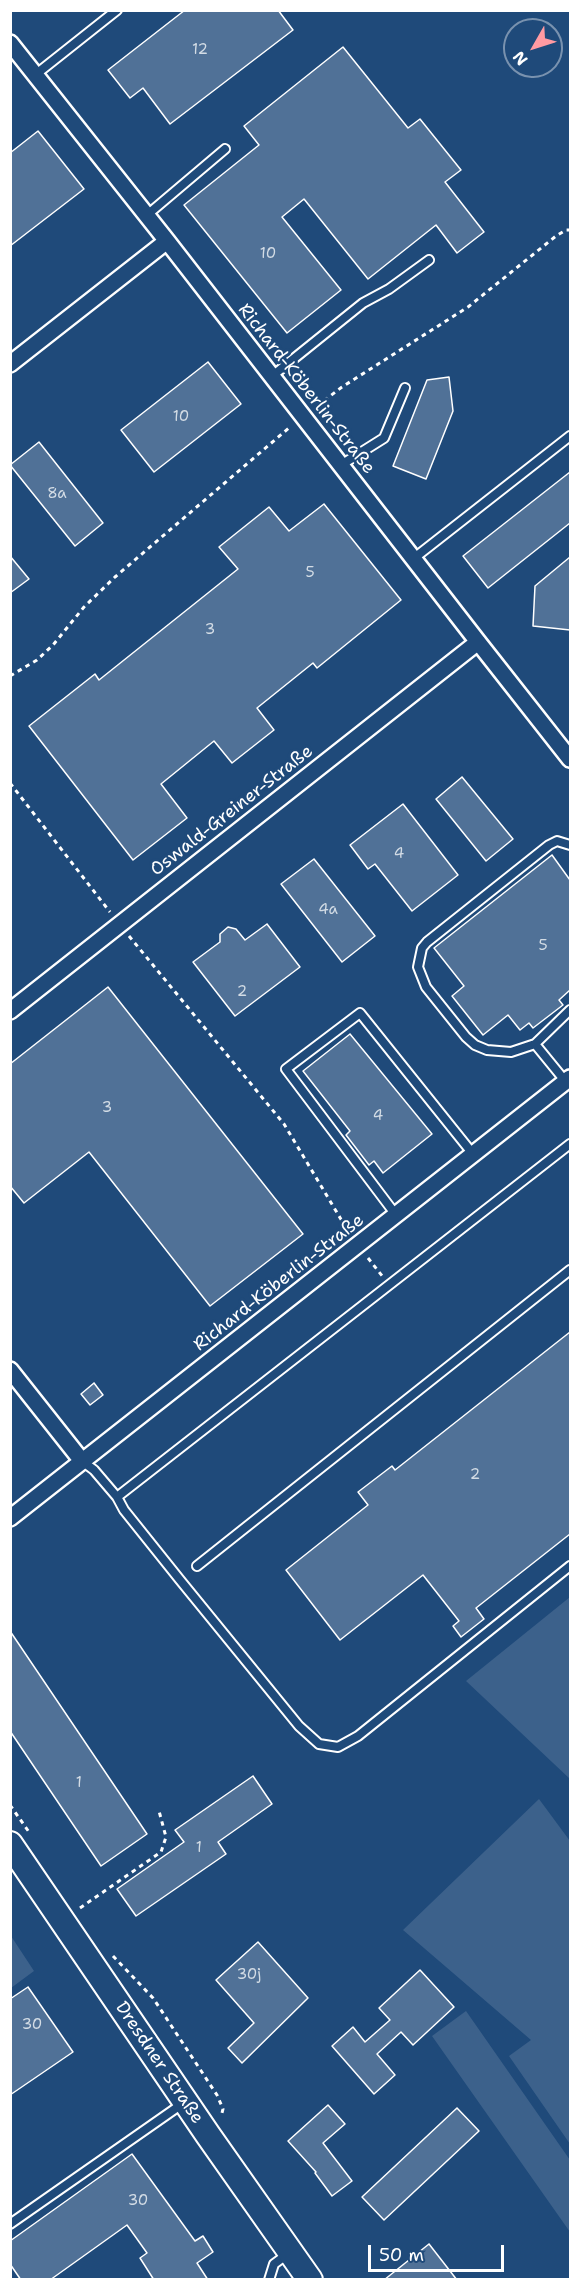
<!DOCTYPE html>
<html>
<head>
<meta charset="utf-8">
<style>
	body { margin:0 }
	#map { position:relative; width:581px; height:2290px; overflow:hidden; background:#1f4a7a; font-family:"Shantell Sans",sans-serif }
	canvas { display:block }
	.frame { position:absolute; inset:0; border:12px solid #fff; pointer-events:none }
	.north { position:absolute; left:503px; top:18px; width:60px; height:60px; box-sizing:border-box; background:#1f4a7a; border:2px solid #7992af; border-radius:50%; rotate:231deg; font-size:16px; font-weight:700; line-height:24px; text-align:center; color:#fff }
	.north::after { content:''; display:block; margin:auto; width:21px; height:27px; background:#ff9aa2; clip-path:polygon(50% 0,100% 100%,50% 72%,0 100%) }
	.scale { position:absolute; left:368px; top:2245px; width:136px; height:27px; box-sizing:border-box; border:3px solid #fff; border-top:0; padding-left:8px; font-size:18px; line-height:21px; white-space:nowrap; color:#fff; -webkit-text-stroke:4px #1f4a7a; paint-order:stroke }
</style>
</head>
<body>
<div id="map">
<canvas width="581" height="2290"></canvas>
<div class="frame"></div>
<div class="north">N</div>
<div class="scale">50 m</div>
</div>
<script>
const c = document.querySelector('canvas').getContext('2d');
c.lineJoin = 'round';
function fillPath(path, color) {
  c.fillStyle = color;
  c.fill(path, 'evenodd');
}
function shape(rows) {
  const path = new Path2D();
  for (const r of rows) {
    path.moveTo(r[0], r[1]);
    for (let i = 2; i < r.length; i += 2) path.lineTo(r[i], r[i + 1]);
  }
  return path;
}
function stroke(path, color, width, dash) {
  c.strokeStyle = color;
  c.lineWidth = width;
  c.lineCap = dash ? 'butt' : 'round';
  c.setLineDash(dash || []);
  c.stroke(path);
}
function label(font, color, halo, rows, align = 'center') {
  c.font = font + ' "Shantell Sans",sans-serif';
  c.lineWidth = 6;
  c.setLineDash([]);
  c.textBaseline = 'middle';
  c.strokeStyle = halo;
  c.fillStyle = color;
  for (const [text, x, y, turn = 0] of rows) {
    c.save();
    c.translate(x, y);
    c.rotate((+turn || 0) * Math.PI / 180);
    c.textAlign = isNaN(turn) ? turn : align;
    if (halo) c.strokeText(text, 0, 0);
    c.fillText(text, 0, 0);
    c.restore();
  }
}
fillPath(shape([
	[570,1597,570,1779,466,1681],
	[539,1799,570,1841,570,2144,509,2056,531,2040,403,1930],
	[11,1936,34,1971,11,1988,10,1988],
	[466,2011,570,2160,570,2232,432,2036]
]), '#3c618b');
const building = shape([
	[185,10,278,10,293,30,170,124,143,88,130,98,108,70,185,10],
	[343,47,408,128,420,119,461,170,445,182,484,232,457,253,436,225,368,279,304,199,282,217,341,290,287,333,184,205,259,145,244,126,343,47],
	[38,131,84,189,10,246,10,153,38,131],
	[208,362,241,404,154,472,121,430,208,362],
	[449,377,453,411,426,479,393,466,427,380,449,377],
	[39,442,103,523,75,546,10,465,39,442],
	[570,472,570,523,488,588,463,556,570,472],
	[324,504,401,600,317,668,313,663,257,708,274,730,232,763,214,741,161,784,187,818,133,860,29,726,95,674,99,680,238,569,219,547,269,507,289,531,324,504],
	[10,556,29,579,10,593,10,556],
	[570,557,570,630,533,626,535,586,570,557],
	[462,777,513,839,486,861,436,799,462,777],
	[403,804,458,875,412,911,375,864,368,869,350,845,403,804],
	[552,855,570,880,570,990,559,1000,563,1005,533,1028,529,1023,520,1030,508,1015,483,1035,452,996,464,986,434,948,552,855],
	[314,859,375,936,342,962,281,884,314,859],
	[267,924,300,967,235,1016,193,962,220,942,220,934,228,927,236,929,245,940,267,924],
	[108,987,303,1234,210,1306,89,1152,24,1203,10,1186,10,1064,108,987],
	[350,1034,432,1134,383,1173,374,1161,369,1165,346,1135,350,1131,303,1071,350,1034],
	[570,1332,570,1534,476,1608,484,1619,461,1637,453,1626,459,1621,423,1575,340,1640,286,1570,368,1505,358,1492,392,1466,395,1470,570,1332],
	[94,1383,103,1395,90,1405,81,1394,94,1383],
	[10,1631,147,1834,101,1866,10,1731,10,1631],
	[253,1776,272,1804,218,1842,226,1854,136,1916,117,1889,184,1842,175,1830,253,1776],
	[258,1942,308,1998,242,2063,228,2048,254,2023,216,1980,258,1942],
	[420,1970,454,2007,413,2045,401,2032,377,2054,395,2075,374,2094,332,2046,353,2027,365,2042,390,2020,379,2008,420,1970],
	[28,1987,73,2052,10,2095,10,1999,28,1987],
	[328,2105,345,2124,323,2143,352,2181,332,2196,315,2173,316,2172,288,2141,328,2105],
	[457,2108,479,2131,384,2220,362,2197,457,2108],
	[132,2154,195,2241,203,2236,213,2252,197,2263,208,2280,154,2280,140,2258,147,2253,127,2225,50,2280,21,2280,10,2264,10,2241,132,2154],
	[429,2244,457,2280,384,2280,429,2244]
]);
fillPath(building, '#507197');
stroke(building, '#fff', 1.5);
const lane = shape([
	[35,75,117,10],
	[147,215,225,149],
	[271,377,363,303,389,289,429,260],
	[341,465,384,438,405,388],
	[413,559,570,436],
	[570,845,557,841,549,845,427,942,422,948,418,967,426,987,466,1037,475,1045,487,1050,511,1052,535,1044,570,1010],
	[535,1044,566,1082],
	[396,1215,286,1069,360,1013,473,1154],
	[82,1461,94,1470,117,1497,124,1510,180,1580,299,1726,319,1744,338,1747,358,1736,570,1566],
	[117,1497,570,1144],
	[197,1566,570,1270],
	[10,2224,182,2104],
	[269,2280,274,2264,289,2253]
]);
const street = shape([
	[10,43,167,241,478,642,570,759],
	[10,364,167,241],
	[10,1011,478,642],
	[10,1370,82,1461],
	[10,1518,570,1078]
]);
const primary = shape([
	[10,1844,208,2135,310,2280]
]);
stroke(lane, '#fff', 12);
stroke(street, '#fff', 20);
stroke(primary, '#fff', 28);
stroke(shape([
	[317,406,342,387,468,307,556,236,566,230,570,230],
	[10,676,37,660,53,645,84,607,115,577,290,427],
	[10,783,110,912],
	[129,936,284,1124,348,1231],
	[368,1258,383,1277],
	[10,1805,29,1832],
	[80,1908,161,1852,166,1837,159,1811],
	[113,1956,153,1998,217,2095,223,2109,221,2117]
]), '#fff', 3, [4.5, 4.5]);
stroke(lane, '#1f4a7a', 8);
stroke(street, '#1f4a7a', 15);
stroke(primary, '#1f4a7a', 24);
label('15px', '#d3dce5', null, [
	["12",200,50],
	["10",268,254],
	["10",181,417],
	["8a",57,494],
	["5",310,573],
	["3",210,630],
	["4",399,854],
	["4a",328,910],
	["5",543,946],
	["2",242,992],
	["3",107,1108],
	["4",378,1116],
	["2",475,1475],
	["1",79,1783],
	["1",199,1848],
	["30j",249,1975],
	["30",32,2025],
	["30",138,2201]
]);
label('18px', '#fff', '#1f4a7a', [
	["Richard-Köberlin-Straße",306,389,52],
	["Oswald-Greiner-Straße",232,811,-38],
	["Richard-Köberlin-Straße",279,1283,-38],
	["Dresdner Straße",159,2063,56]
]);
</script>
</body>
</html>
